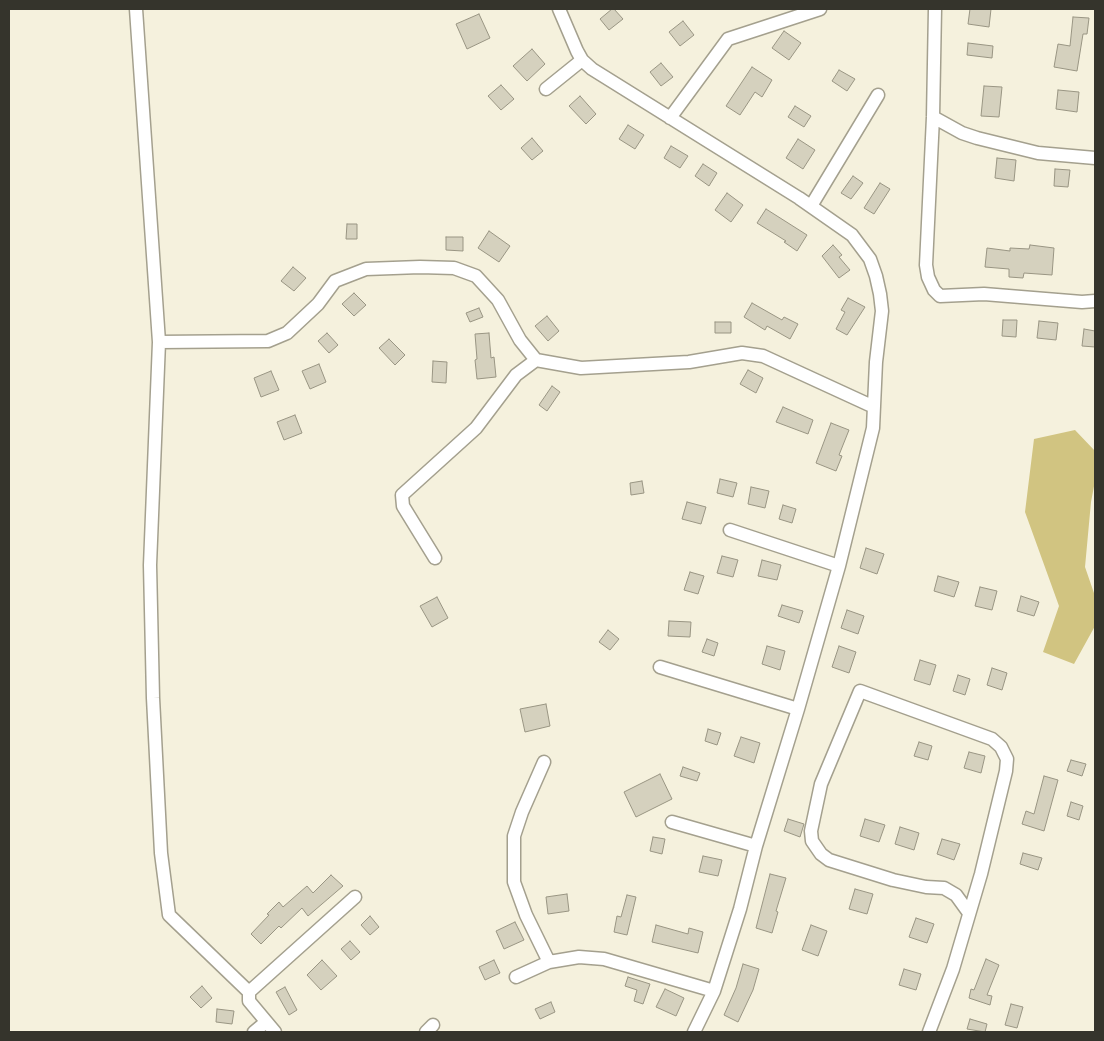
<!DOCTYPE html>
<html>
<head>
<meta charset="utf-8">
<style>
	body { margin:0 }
	#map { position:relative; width:1104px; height:1041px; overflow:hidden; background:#f5f1dd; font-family:Lora,serif }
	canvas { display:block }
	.frame { position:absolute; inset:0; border:10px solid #35342c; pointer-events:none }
</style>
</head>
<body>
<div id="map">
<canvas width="1104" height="1041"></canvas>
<div class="frame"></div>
</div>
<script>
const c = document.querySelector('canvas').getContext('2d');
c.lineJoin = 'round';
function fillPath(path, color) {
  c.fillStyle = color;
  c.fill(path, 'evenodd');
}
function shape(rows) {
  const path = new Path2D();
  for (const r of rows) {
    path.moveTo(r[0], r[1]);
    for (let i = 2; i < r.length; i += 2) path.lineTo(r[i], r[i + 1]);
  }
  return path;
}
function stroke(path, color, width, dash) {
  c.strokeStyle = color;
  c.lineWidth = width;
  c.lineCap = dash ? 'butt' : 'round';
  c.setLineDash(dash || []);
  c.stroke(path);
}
fillPath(shape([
	[1075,430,1095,451,1095,481,1091,502,1085,567,1095,596,1095,626,1074,664,1043,652,1059,606,1025,512,1034,439]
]), '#d1c481');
const building = shape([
	[612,9,614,9,623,19,609,30,600,19,612,9],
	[970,9,991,9,989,27,968,24,970,9],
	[479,14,490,38,467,49,456,24,479,14],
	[1073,17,1089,18,1087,34,1083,34,1077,71,1054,67,1058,44,1070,46,1073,17],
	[683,21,694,35,680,46,669,32,683,21],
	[784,31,801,43,789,60,772,48,784,31],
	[968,43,993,46,992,58,967,55,968,43],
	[532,49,545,64,527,81,513,66,532,49],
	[661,63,673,77,661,86,650,72,661,63],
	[752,67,772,80,762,97,755,92,740,115,726,106,752,67],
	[839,70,855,79,847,91,832,81,839,70],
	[501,85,514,99,501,110,488,96,501,85],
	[984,86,1002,87,999,117,981,116,984,86],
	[1058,90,1079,92,1077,112,1056,109,1058,90],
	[580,96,596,114,586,124,569,106,580,96],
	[795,106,811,116,804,127,788,117,795,106],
	[628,125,644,135,635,149,619,139,628,125],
	[532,138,543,151,532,160,521,148,532,138],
	[798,139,815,150,803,169,786,158,798,139],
	[671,146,688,156,680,168,664,158,671,146],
	[997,158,1016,160,1014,181,995,178,997,158],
	[703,164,717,173,709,186,695,176,703,164],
	[1055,169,1070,170,1068,187,1054,186,1055,169],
	[853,176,863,183,851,199,841,193,853,176],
	[880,183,890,189,874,214,864,208,880,183],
	[727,193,743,205,731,222,715,210,727,193],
	[766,209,807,235,797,251,784,242,786,241,757,223,766,209],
	[347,224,357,224,357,239,346,239,347,224],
	[489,231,510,246,499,262,478,248,489,231],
	[446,237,463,237,463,251,446,250,446,237],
	[833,245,842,255,839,257,850,270,839,278,822,256,833,245],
	[1030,245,1054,248,1052,275,1024,273,1023,278,1009,277,1009,269,985,267,987,248,1010,251,1010,248,1029,249,1030,245],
	[293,267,306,278,294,291,281,281,293,267],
	[354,293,366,305,354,316,342,304,354,293],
	[848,298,865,307,847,335,836,329,845,312,841,310,848,298],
	[752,303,782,320,784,317,798,324,790,339,767,326,765,330,744,317,752,303],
	[479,308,483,317,470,322,466,313,479,308],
	[547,316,559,331,548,341,535,326,547,316],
	[1003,320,1017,320,1016,337,1002,336,1003,320],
	[1039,321,1058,323,1056,340,1037,338,1039,321],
	[715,322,731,322,731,333,715,333,715,322],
	[1084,329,1095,331,1095,347,1082,346,1084,329],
	[327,333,338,345,329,353,318,341,327,333],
	[489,333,491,358,494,357,496,377,477,379,475,360,477,359,475,334,489,333],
	[389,339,405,355,395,365,379,348,389,339],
	[433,361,447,362,446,383,432,382,433,361],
	[319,364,326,382,310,389,302,371,319,364],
	[748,370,763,378,756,393,740,384,748,370],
	[271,371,279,390,261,397,254,378,271,371],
	[552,386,560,392,547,411,539,405,552,386],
	[783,407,813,420,808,434,776,422,783,407],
	[295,415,302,433,284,440,277,422,295,415],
	[831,423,849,430,839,455,842,456,836,471,816,463,831,423],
	[720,479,737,483,733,497,717,493,720,479],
	[642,481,644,493,631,495,630,483,642,481],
	[751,487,769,491,765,508,748,504,751,487],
	[687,502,706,507,701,524,682,519,687,502],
	[783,505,796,509,792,523,779,519,783,505],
	[866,548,884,554,877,574,860,568,866,548],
	[722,556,738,560,733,577,717,573,722,556],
	[762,560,781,565,777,580,758,576,762,560],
	[690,572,704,576,698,594,684,590,690,572],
	[938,576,959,582,954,597,934,591,938,576],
	[980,587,997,591,992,610,975,606,980,587],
	[1021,596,1039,602,1034,616,1017,611,1021,596],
	[437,597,448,618,432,627,420,606,437,597],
	[782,605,803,611,799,623,778,616,782,605],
	[847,610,864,616,858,634,841,628,847,610],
	[669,621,691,622,690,637,668,636,669,621],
	[608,630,619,639,610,650,599,642,608,630],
	[707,639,718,643,714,656,702,652,707,639],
	[767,646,785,651,780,670,762,664,767,646],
	[839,646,856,652,849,673,832,667,839,646],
	[920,660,936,665,930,685,914,680,920,660],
	[992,668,1007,673,1002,690,987,685,992,668],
	[958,675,970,679,965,695,953,691,958,675],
	[546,704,550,726,525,732,520,709,546,704],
	[708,729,721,733,717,745,705,741,708,729],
	[741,737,760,743,754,763,734,756,741,737],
	[919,742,932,746,928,760,914,756,919,742],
	[969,752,985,756,981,773,964,768,969,752],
	[1071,760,1086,764,1082,776,1067,771,1071,760],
	[683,767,700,773,697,781,680,776,683,767],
	[660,774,672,799,636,817,624,792,660,774],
	[1044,776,1058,780,1044,831,1022,824,1026,811,1034,814,1044,776],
	[1071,802,1083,806,1079,820,1067,816,1071,802],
	[788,819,804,824,800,837,784,831,788,819],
	[865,819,885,825,879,842,860,836,865,819],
	[900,827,919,833,914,850,895,844,900,827],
	[653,837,665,839,662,854,650,851,653,837],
	[942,839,960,844,954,860,937,854,942,839],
	[1023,853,1042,858,1038,870,1020,864,1023,853],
	[703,856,722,860,718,876,699,872,703,856],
	[770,874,786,878,776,911,778,912,772,933,756,928,770,874],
	[331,875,343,886,308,916,302,908,281,928,279,926,261,944,251,934,269,915,267,914,279,902,283,907,307,886,313,893,331,875],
	[855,889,873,894,867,914,849,909,855,889],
	[567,894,569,911,548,914,546,897,567,894],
	[627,895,636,897,627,935,614,932,617,916,621,917,627,895],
	[370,916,379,927,370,935,361,925,370,916],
	[916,918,934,924,927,943,909,937,916,918],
	[515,922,524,940,504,949,496,931,515,922],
	[656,925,688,934,689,928,703,932,698,953,652,942,656,925],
	[811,925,827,931,818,956,802,950,811,925],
	[350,941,360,952,351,960,341,949,350,941],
	[986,959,999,965,987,995,992,996,990,1005,969,998,971,989,974,990,986,959],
	[322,960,337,976,321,990,307,975,322,960],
	[494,960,500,973,485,980,479,967,494,960],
	[743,964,759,969,753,990,738,1022,724,1015,736,988,743,964],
	[904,969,921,974,916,990,899,985,904,969],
	[628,977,650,984,643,1004,634,1001,637,990,625,986,628,977],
	[202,986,212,998,201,1008,190,997,202,986],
	[285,987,297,1010,289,1015,276,992,285,987],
	[665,989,684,998,676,1016,656,1007,665,989],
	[551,1002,555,1012,540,1019,535,1009,551,1002],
	[1011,1004,1023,1007,1017,1028,1005,1025,1011,1004],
	[217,1009,234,1011,232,1024,216,1022,217,1009],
	[970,1019,987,1024,985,1032,967,1029,970,1019]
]);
fillPath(building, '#d5d1be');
stroke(building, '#999583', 1);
const minor = shape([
	[136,9,159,342,150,565,153,698,161,853,169,915,249,992],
	[559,9,577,51,582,60,592,69,799,198,852,235,870,259,876,276,880,294,882,311,876,362,873,428,839,566,798,709,756,846,740,909,714,991,694,1032],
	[935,9,933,117,926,265,928,277,934,290,940,296,984,294,1082,302,1095,301],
	[546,89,582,60],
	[933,117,962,133,977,138,1038,153,1095,158],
	[670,118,728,39,820,9],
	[811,206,878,95],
	[159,342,268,341,287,333,318,304,335,281,366,269,420,267,454,268,476,276,498,300,520,340,536,360],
	[730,530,839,566],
	[435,558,403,506,402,495,476,428,516,375,536,360,581,368,689,362,742,353,763,356,874,407],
	[660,667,798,709],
	[544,762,522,812,514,836,514,882,526,915,549,962],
	[672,822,756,846],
	[516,977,549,962,579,957,604,959,714,991],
	[254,1032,266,1022],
	[275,1032,249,1001,249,992,355,897],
	[426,1032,433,1025],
	[929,1032,953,969,981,874,1006,771,1007,759,1001,747,992,739,860,691,821,784,811,831,812,841,821,854,829,860,893,880,926,887,944,888,956,895,969,913]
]);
stroke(minor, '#a4a08e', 15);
stroke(minor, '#fff', 12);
</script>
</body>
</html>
